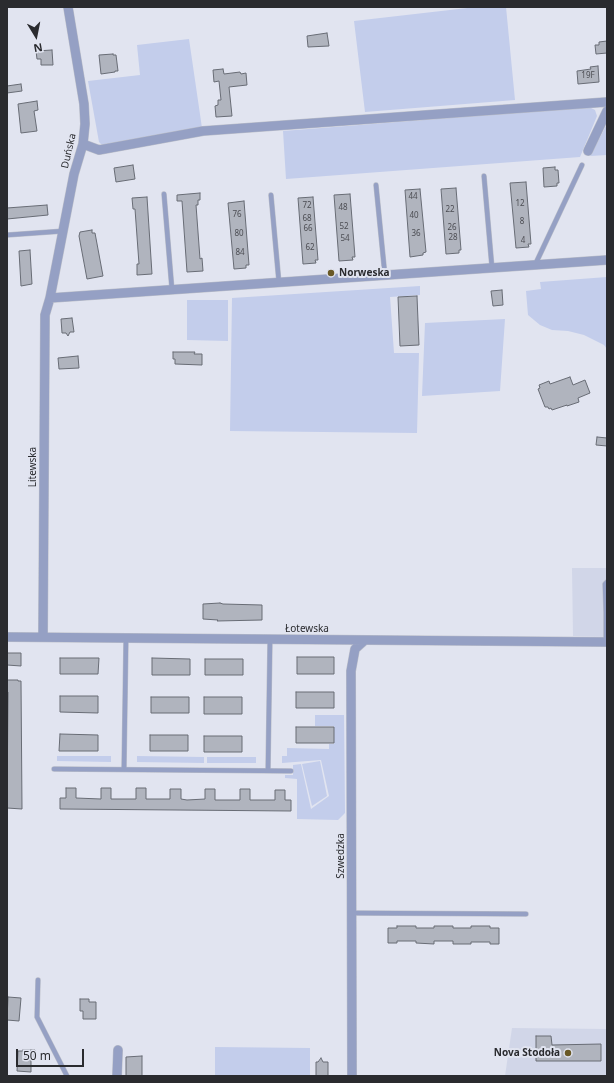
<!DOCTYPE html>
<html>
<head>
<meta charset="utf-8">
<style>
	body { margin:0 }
	#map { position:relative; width:614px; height:1083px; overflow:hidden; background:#e1e4f0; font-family:"Noto Sans",sans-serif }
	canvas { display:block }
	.frame { position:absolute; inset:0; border:8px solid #2a2b2f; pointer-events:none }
	.north { position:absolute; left:16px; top:16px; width:40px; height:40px; -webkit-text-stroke:3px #e1e4f0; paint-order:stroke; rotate:170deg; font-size:11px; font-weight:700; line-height:16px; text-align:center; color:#2a2b2f }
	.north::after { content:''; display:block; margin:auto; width:14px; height:18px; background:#2a2b2f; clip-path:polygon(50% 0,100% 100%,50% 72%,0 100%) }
	.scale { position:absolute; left:16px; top:1049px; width:68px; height:18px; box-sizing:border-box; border:2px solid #2a2b2f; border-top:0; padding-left:5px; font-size:12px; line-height:14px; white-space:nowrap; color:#2a2b2f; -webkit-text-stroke:3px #e1e4f0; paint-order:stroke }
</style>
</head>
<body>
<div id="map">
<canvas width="614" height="1083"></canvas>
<div class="frame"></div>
<div class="north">N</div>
<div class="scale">50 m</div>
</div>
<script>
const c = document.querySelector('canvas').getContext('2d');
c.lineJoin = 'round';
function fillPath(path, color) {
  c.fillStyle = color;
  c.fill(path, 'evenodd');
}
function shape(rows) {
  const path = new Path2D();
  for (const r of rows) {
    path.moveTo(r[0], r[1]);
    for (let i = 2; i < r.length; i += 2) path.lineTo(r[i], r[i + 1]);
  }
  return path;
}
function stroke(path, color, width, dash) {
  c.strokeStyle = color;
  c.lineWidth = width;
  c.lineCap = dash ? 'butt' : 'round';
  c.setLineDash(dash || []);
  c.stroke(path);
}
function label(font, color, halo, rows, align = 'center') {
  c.font = font + ' "Noto Sans",sans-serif';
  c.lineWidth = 4;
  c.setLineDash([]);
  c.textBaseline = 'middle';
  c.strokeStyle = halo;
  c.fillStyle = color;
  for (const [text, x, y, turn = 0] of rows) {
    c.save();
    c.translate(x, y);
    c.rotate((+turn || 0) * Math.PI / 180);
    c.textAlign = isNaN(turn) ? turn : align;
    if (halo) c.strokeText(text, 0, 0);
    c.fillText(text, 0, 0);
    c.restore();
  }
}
fillPath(shape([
	[572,568,607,568,607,637,573,636],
	[512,1028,607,1029,607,1076,505,1076]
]), '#d1d6e8');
fillPath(shape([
	[476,7,506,7,515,100,365,112,354,21],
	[189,39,202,128,102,145,99,142,88,81,140,75,137,45],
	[589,107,595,110,597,116,580,157,286,179,283,131],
	[607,124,607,155,590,156],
	[607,277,607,349,604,345,584,335,568,331,552,330,540,325,528,315,526,291,541,289,540,282],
	[420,286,420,295,390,297,394,353,419,353,417,433,230,431,232,298],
	[187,300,228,300,228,341,187,340],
	[505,319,500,391,422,396,425,323],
	[315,715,344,715,345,813,338,820,297,819,297,779,285,778,285,775,293,775,293,765,301,764,311,809,329,796,321,760,282,763,282,756,287,756,287,748,329,749,329,744,334,744,334,726,315,726],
	[57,756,111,756,111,762,57,761],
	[137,756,204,757,204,763,137,762],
	[207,757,256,757,256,763,207,763],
	[320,761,327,796,312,806,302,764],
	[215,1047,310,1048,310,1076,215,1076]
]), '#c3cdeb');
const building = shape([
	[327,33,329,46,308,47,307,36,327,33],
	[607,41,607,53,596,54,595,45,599,45,599,42,607,41],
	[52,50,53,65,41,65,41,59,37,59,36,51,52,50],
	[113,54,113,55,116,55,118,71,115,71,115,72,101,74,99,55,113,54],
	[598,66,599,82,578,84,577,71,591,69,590,67,598,66],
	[223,69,224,74,240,72,241,74,246,73,247,85,229,87,232,116,216,117,215,106,218,105,218,100,221,100,219,81,214,82,213,70,223,69],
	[21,84,22,91,7,93,7,86,21,84],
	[37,101,38,110,34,111,37,131,21,133,18,104,37,101],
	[133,165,135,179,116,182,114,168,133,165],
	[555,167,555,170,558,170,559,183,557,183,557,186,544,187,543,168,555,167],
	[526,182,531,244,528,244,529,247,516,248,510,183,526,182],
	[456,188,461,250,459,250,459,253,446,254,441,189,456,188],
	[420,189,426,252,423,253,423,255,410,257,405,190,420,189],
	[200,193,200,200,198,200,198,205,196,205,200,259,202,258,203,271,187,272,182,201,177,201,177,195,200,193],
	[350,194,355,257,352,257,353,260,339,261,334,195,350,194],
	[147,197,152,274,137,275,137,264,139,264,135,209,133,209,132,198,147,197],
	[313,197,318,260,315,260,316,263,303,264,298,198,313,197],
	[244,201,249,265,246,265,246,268,234,269,228,203,244,201],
	[47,205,48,215,7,219,7,208,47,205],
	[92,230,92,233,95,233,103,276,87,279,79,236,80,232,92,230],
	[30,250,32,284,21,286,19,251,30,250],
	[502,290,503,305,493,306,491,291,502,290],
	[417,296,419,345,400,346,398,297,417,296],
	[72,318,74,332,70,332,68,336,66,333,62,333,61,319,72,318],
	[173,352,195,352,194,354,202,354,202,365,175,364,175,359,173,359,173,352],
	[78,356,79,368,59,369,58,358,78,356],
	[570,377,573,385,585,380,590,393,578,398,579,402,567,406,567,405,552,410,551,408,549,409,548,407,545,407,538,389,540,388,539,385,549,381,550,384,570,377],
	[597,437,607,438,607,446,596,445,597,437],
	[220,603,223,604,262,605,262,620,217,621,218,620,203,619,203,604,220,603],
	[7,653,21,653,21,666,7,665,7,653],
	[297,657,334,657,334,674,297,674,297,657],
	[60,658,99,658,98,674,60,674,60,658],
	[152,658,190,659,190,675,152,675,152,658],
	[205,659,243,659,243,675,205,675,205,659],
	[7,680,18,680,18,681,21,681,22,809,7,808,8,692,7,692,7,680],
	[296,692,334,692,334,708,296,708,296,692],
	[60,696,98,696,98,713,60,712,60,696],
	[151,697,189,697,189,713,151,713,151,697],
	[204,697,242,697,242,714,204,714,204,697],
	[296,727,334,727,334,743,296,743,296,727],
	[60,734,98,735,98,751,59,751,60,734],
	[150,735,188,735,188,751,150,751,150,735],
	[204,736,242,736,242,752,204,752,204,736],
	[66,788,76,788,76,798,101,799,101,788,111,788,111,799,136,799,136,788,146,788,146,799,170,799,170,789,181,789,181,799,187,800,205,799,205,789,215,789,215,800,240,800,240,789,250,789,250,800,275,800,275,790,285,790,285,800,291,800,291,811,60,809,60,798,66,798,66,788],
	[397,926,416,926,416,928,434,928,434,926,453,926,453,928,471,928,471,926,490,926,490,928,499,928,499,944,490,944,490,942,471,942,471,944,453,944,453,941,434,941,434,944,416,943,416,941,397,941,397,943,388,943,388,928,397,928,397,926],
	[8,997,21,998,19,1021,7,1020,8,997],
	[80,999,89,999,89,1002,96,1002,96,1019,83,1019,83,1011,80,1011,80,999],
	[536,1036,551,1036,552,1045,601,1044,601,1061,536,1061,536,1036],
	[23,1050,35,1050,35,1060,31,1059,31,1072,17,1071,18,1051,23,1051,23,1050],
	[142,1056,142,1076,126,1076,126,1057,142,1056],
	[321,1058,323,1062,328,1062,328,1076,316,1076,316,1062,318,1062,321,1058]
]);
fillPath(building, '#b0b4be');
stroke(building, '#686c75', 1);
const lane = shape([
	[484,176,492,268],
	[376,185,385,276],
	[164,194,172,290],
	[271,195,279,283],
	[7,235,64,231],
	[535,265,582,165],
	[607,582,605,584,606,613,607,613],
	[606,613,606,642],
	[54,769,291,771],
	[124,769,126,638],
	[268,771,270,640],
	[352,913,526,914],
	[38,980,37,1017,67,1076]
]);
const street = shape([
	[83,144,99,150,203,131,607,102],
	[588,151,607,111],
	[50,298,607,260],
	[7,637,607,642],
	[43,637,45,315,50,298,74,174,83,144,85,124,84,104,68,7],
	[117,1076,118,1050],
	[352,1076,351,671,355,649,365,640]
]);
stroke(lane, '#bcbfc9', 5.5);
stroke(street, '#bcbfc9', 10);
stroke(lane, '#95a0c4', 4.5);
stroke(street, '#95a0c4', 9);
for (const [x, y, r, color] of [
	[331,273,4,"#695926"],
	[568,1053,4,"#695926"]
]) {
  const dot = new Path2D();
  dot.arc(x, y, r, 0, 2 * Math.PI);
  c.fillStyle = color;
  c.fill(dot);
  stroke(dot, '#e1e4f0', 1.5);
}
label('8px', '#4c4d53', null, [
	["19F",588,76],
	["44",413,197],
	["12",520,204],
	["72",307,206],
	["48",343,208],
	["22",450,210],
	["76",237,215],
	["40",414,216],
	["68",307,219],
	["8",522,222],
	["52",344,227],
	["26",452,228],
	["66",308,229],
	["80",239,234],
	["36",416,234],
	["28",453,238],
	["54",345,239],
	["4",523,241],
	["62",310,248],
	["84",240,253]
]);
label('10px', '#2a2b2f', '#e1e4f0', [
	["Duńska",69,151,-77],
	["Litewska",33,467,-90],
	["Łotewska",307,629],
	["Szwedzka",341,856,-90]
]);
label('bold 10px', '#2a2b2f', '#e1e4f0', [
	["Norweska",339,273],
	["Nova Stodoła",560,1053,"right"]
], 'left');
</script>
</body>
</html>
